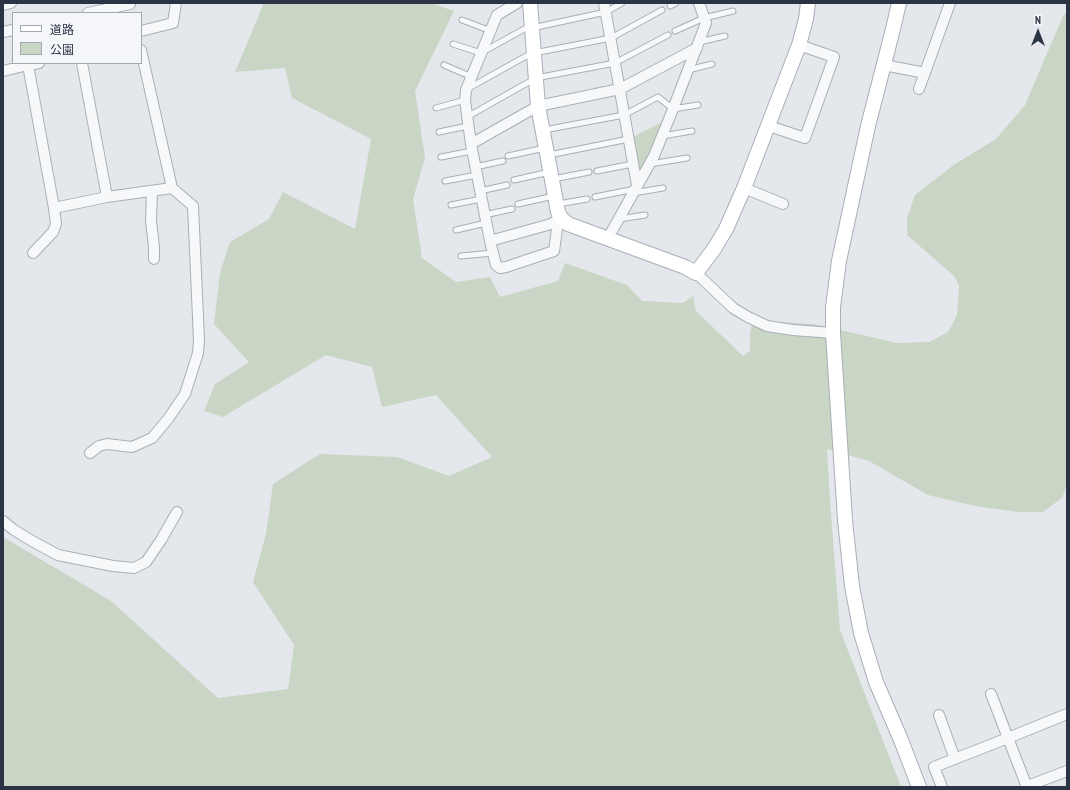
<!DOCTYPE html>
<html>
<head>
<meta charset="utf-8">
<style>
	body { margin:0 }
	#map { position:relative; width:1070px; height:790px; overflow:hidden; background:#e4e7ec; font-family:"PT Sans Narrow","Noto Sans JP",sans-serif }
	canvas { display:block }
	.frame { position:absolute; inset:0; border:4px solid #2b3445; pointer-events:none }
	.legend { position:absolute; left:12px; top:12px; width:130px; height:52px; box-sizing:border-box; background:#f4f6f9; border:1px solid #a4a8b1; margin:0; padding:5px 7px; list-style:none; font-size:12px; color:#2b3445 }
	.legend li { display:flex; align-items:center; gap:8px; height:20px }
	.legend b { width:20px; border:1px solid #a4a8b1 }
	.north { position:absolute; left:1018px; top:12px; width:40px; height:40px; -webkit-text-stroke:3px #f4f6f9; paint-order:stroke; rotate:0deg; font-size:11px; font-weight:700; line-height:16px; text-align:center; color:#2b3445 }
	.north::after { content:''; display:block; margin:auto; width:14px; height:18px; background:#2b3445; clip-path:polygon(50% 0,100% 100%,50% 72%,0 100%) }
</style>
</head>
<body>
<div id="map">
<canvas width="1070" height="790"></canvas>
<div class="frame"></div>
<ul class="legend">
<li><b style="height:5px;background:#fff"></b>道路</li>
<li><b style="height:11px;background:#c9d6c5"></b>公園</li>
</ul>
<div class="north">N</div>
</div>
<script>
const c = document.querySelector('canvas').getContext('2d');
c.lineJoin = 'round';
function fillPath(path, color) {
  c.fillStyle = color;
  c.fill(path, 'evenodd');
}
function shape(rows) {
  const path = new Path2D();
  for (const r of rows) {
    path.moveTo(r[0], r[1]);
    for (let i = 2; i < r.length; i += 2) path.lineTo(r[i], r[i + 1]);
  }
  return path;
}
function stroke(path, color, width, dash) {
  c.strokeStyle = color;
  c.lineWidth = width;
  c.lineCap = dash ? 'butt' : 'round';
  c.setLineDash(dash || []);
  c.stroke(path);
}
fillPath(shape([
	[264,3,431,3,454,11,415,91,425,158,413,199,422,258,456,282,490,277,500,297,558,281,565,263,627,285,642,301,683,303,693,296,696,311,743,356,750,351,750,333,752,325,760,321,814,324,897,343,929,342,948,332,957,315,959,286,954,276,907,235,907,218,915,195,955,164,996,139,1025,105,1063,16,1067,11,1067,485,1062,498,1043,512,1018,512,975,506,928,495,869,461,831,450,827,449,830,501,840,630,901,787,3,787,3,537,111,601,218,698,288,689,294,645,253,582,266,534,273,484,320,454,397,457,449,476,492,457,436,395,382,407,372,367,326,355,223,417,204,411,215,384,249,362,214,324,220,273,230,242,269,219,283,192,355,229,371,139,292,98,285,68,235,72],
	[664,121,642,172,637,173,631,138]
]), '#c9d6c5');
const lane = shape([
	[670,6,676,3],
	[462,20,491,31],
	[675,31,704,18,733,11],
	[699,42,725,36],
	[453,44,481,53,526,28,532,28,606,12,622,3],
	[444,65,472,77],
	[688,70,712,64],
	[467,89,528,55,534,53,611,38,662,10],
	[436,108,465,100],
	[467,117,536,78,615,63,668,35],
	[544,130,624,115,658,97,673,109,698,105],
	[439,132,468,126],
	[662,136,692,131],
	[549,155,629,139],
	[508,156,545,148],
	[441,157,472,151],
	[650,164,687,158],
	[475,167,503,161],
	[597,171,633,164],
	[553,179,589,172],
	[514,180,550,172],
	[445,181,477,175],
	[480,191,507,185],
	[633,193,663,188],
	[595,197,635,189],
	[518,204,554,196],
	[558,204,587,199],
	[451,205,481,199],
	[484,215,512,209],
	[619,219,645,215],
	[456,230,486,223],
	[461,256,493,253]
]);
const street = shape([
	[517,3,497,15,466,90,465,100,471,144,490,241,551,224,561,218],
	[604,3,637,185],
	[3,5,11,3],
	[88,13,130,4],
	[141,31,173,23,176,3],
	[3,32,13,30],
	[82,63,107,197],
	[28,65,39,63],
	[884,65,925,73],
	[3,71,28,65,54,208,107,197,172,188],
	[919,89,950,3],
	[769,126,805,138,834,57,799,45],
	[471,144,538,106,620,89,697,48],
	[744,188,783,204],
	[152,191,151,221,154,247,154,259],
	[608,238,654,156,673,109,706,23,699,3],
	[490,241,496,265,500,268,506,267,554,251,557,229,561,218],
	[33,253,53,232,56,224,54,208],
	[696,273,733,308,748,317,767,326,793,330,833,333],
	[90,453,99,446,107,444,132,447,152,438,168,419,185,394,198,353,199,340,193,206,172,188,141,50],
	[3,521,14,530,32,541,58,555,113,566,134,568,146,562,161,540,177,512],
	[939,715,955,759],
	[942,787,934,767,1008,738,991,694],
	[1025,787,1067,771],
	[1027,787,1008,738,1067,714]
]);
const secondary = shape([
	[530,3,538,106,558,212,561,218,568,224,685,267,696,273,714,249,726,229,744,188,799,45,806,19,808,3],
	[899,3,893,29,868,126,839,261,833,307,833,333,845,520,852,586,861,633,876,682,901,740,919,787]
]);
stroke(lane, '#a9aeb7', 7);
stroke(street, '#a9aeb7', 12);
stroke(secondary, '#a9aeb7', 16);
stroke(lane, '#f7f8fa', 5);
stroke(street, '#f7f8fa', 10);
stroke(secondary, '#fff', 14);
</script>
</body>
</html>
